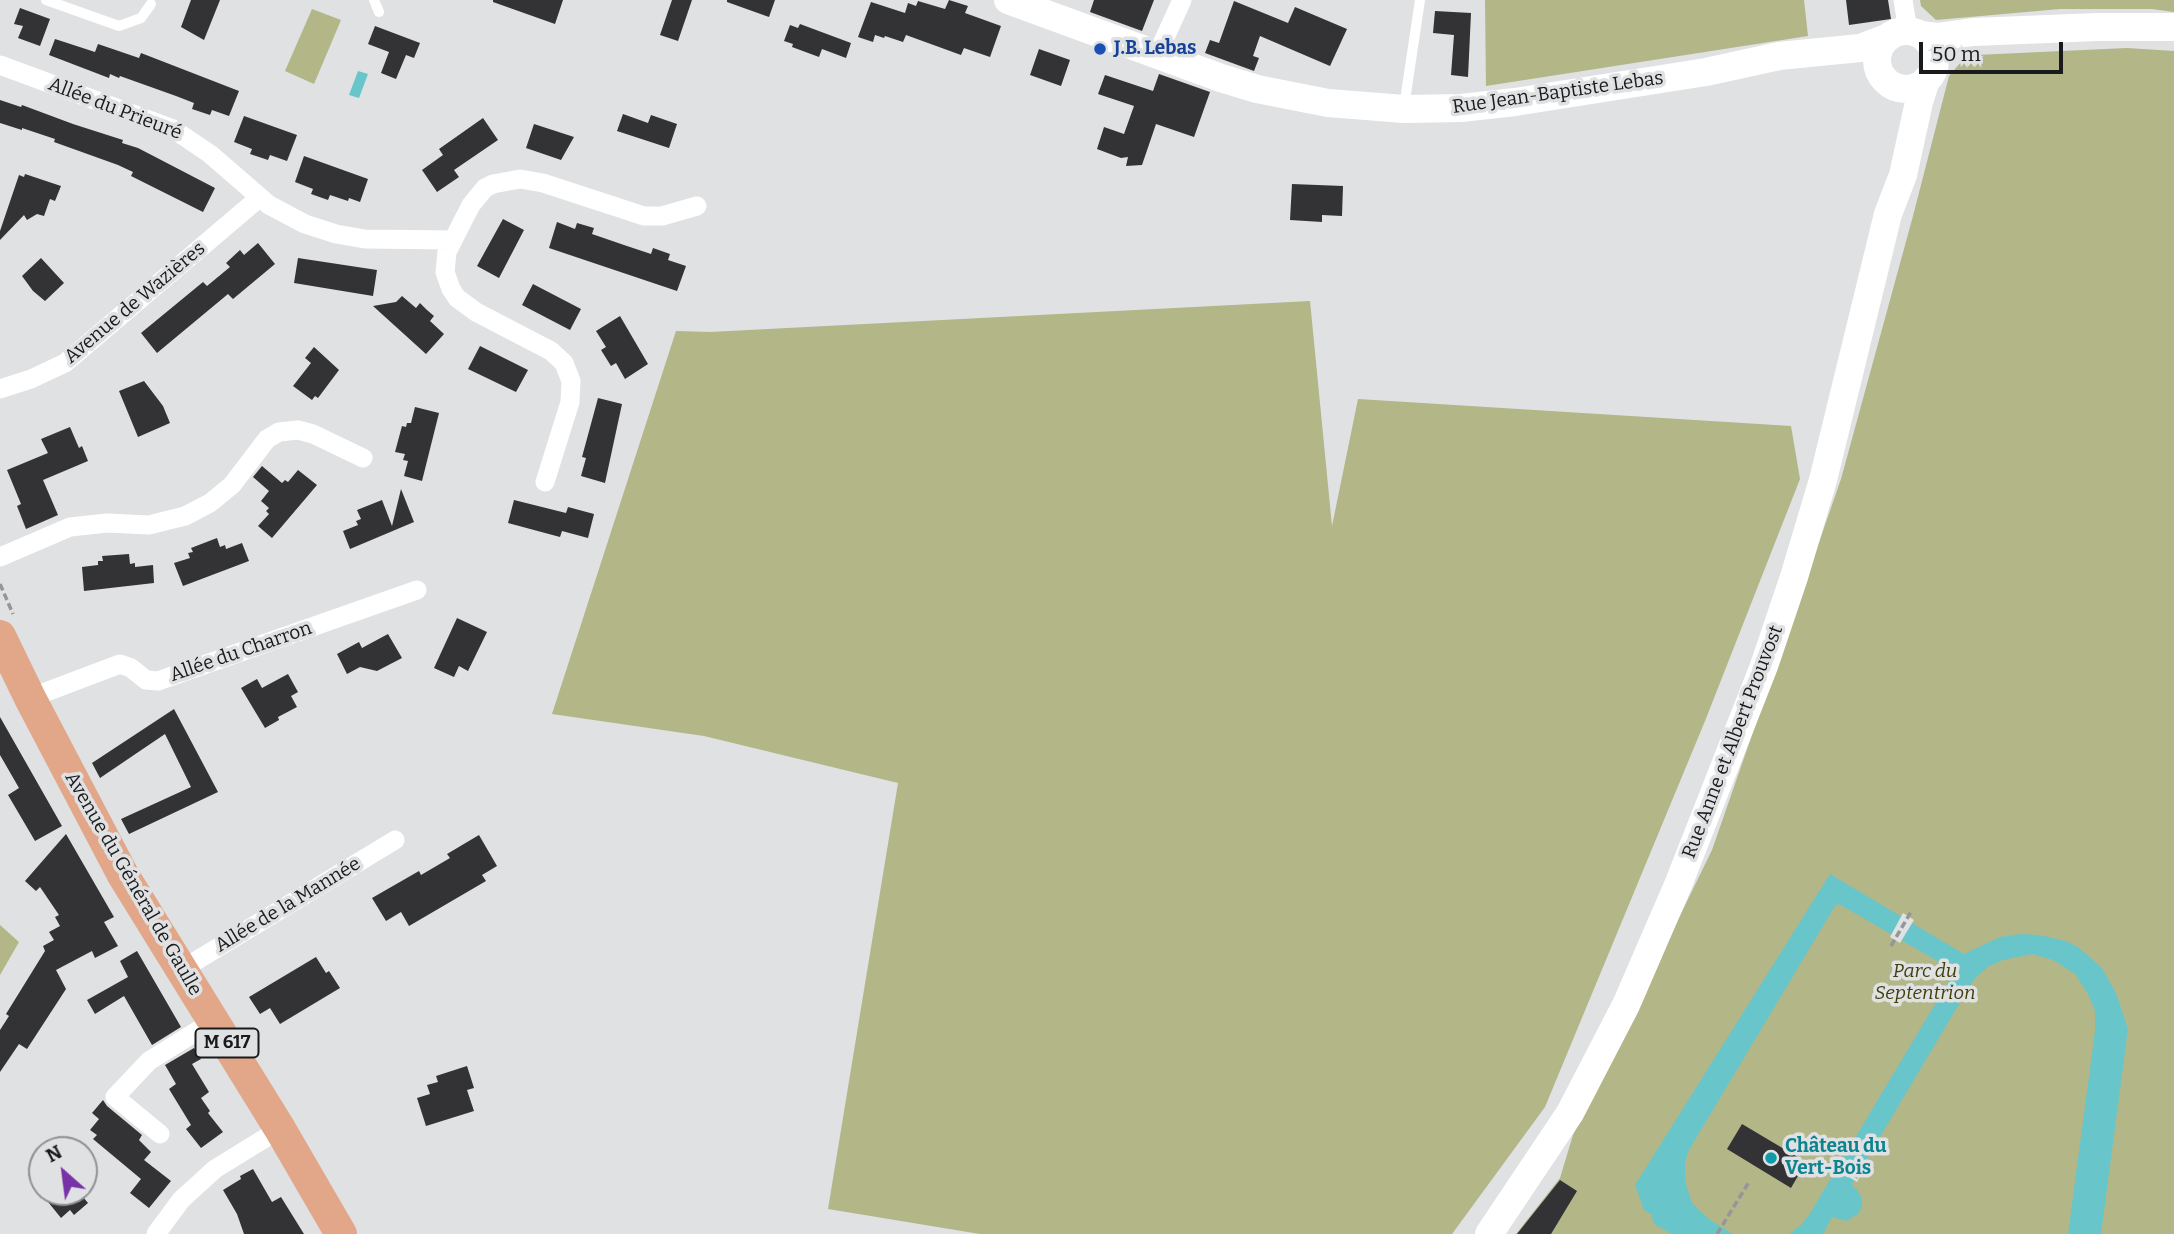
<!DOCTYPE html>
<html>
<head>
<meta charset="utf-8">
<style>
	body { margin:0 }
	#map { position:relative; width:2174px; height:1234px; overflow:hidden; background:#dfe1e3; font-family:Bitter,serif }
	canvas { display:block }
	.north { position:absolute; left:28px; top:1136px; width:70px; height:70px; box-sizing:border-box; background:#dfe1e3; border:2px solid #909193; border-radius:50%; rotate:332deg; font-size:19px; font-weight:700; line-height:28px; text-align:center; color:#191a1b }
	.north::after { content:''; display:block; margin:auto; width:24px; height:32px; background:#7632a6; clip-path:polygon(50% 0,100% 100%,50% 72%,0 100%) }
	.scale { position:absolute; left:1919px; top:42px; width:144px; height:32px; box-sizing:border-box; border:4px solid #191a1b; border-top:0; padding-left:9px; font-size:21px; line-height:24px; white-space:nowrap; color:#191a1b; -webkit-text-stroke:5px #dfe1e3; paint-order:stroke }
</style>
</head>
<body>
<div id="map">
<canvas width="2174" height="1234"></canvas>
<div class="north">N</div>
<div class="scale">50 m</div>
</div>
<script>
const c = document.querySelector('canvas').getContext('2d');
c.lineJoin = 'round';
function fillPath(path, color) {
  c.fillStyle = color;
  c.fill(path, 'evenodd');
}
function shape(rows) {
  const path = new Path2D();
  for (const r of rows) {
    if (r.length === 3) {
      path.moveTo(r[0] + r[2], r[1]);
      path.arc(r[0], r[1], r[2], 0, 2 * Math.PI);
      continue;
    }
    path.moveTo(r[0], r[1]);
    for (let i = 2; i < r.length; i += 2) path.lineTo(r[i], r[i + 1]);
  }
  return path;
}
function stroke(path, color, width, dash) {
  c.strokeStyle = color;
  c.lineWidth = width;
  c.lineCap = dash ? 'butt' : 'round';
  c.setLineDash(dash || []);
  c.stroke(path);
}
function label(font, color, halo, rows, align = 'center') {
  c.font = font + ' Bitter,serif';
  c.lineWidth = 7;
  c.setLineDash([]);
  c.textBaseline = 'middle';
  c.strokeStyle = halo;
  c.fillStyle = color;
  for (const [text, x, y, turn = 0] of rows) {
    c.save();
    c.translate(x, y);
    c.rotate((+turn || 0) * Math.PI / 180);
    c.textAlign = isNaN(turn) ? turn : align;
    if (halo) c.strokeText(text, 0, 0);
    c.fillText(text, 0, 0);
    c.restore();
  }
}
fillPath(shape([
	[1485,0,1804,0,1808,36,1486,86],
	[1920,0,2174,0,2174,12,2152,9,2060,9,1936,20,1921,6],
	[312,9,341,20,314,84,285,71],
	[2127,48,2174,51,2174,1234,1516,1234,1560,1178,1573,1135,1712,850,1841,479,1913,216,1949,76,1961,62,1976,55],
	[1310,301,1332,526,1358,399,1791,426,1800,479,1705,721,1545,1107,1452,1234,980,1234,828,1209,898,783,704,736,552,714,676,331,710,332],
	[0,925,19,942,0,975]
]), '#b3b687');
fillPath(shape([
	[358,71,368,74,359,98,349,95],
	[1830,874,1964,954,2000,937,2021,934,2039,935,2066,941,2078,947,2102,968,2116,993,2128,1029,2101,1234,2068,1234,2095,1031,2095,1011,2088,994,2075,974,2053,960,2032,954,2003,960,1989,966,1974,979,1852,1184,1862,1197,1862,1206,1858,1214,1846,1221,1832,1217,1823,1234,1789,1234,1801,1225,1809,1215,1953,974,1951,969,1839,904,1835,906,1726,1088,1689,1150,1685,1162,1685,1181,1692,1203,1710,1220,1733,1234,1672,1234,1654,1224,1651,1214,1644,1210,1635,1185]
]), '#68c6cb');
fillPath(shape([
	[1903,913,1914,920,1900,943,1890,937],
	[1837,1162,1860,1176,1857,1182,1833,1167]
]), '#dfe1e3');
fillPath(shape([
	[191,0,220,0,204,40,181,27],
	[493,0,563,0,555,24,493,2],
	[672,0,692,0,678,41,660,35],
	[727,0,775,0,769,17,727,2],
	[949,0,968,6,965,13,1001,26,990,57,964,48,961,55,906,35,903,42,885,36,884,38,875,35,873,42,858,37,871,2,905,13,908,3,916,6,918,1,945,9],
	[1094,0,1154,0,1142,31,1090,12],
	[1846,0,1888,0,1891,19,1849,25],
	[1234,1,1288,23,1295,7,1347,29,1330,66,1260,36,1253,56,1259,58,1254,71,1205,53,1210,40,1219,43],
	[20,8,50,19,40,46,18,38,23,26,14,24],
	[1435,11,1471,13,1468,77,1451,75,1454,35,1433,33],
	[800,24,851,43,846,58,822,49,819,57,792,47,793,44,784,41,790,25,798,28],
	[375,26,420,43,414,58,406,55,396,79,381,73,389,52,368,44],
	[55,39,95,52,98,44,139,58,141,53,239,91,229,116,212,110,210,115,192,109,194,103,176,96,120,76,119,78,110,74,109,78,49,55],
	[1039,49,1070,60,1061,86,1030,75],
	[1159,74,1210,92,1194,137,1156,124,1142,165,1126,166,1128,157,1121,158,1097,149,1104,127,1124,134,1134,106,1098,94,1105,75,1153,91],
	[0,100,21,107,22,105,73,124,123,140,122,143,138,148,215,188,203,212,131,176,133,172,118,165,54,142,55,139,22,128,22,130,0,123],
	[623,114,648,123,651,115,677,124,669,148,617,131],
	[244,116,297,135,287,161,270,155,268,160,250,154,252,149,234,142],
	[483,118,498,140,454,170,459,177,437,192,422,170,443,155,439,149],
	[534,124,574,137,561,160,526,148],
	[304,156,368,179,360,202,349,198,348,201,330,195,328,200,311,194,313,189,295,182],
	[25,174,61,186,55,201,50,199,44,216,37,214,27,220,24,215,0,240,0,231,19,175,24,177],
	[1292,184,1343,186,1342,216,1322,215,1322,222,1290,220],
	[503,219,524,230,499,278,477,266],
	[557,222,575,229,577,223,594,228,592,234,624,245,651,254,653,248,670,254,668,260,686,266,677,291,549,248],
	[258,243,275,264,233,299,228,294,157,353,141,333,203,282,207,286,230,267,226,263,240,250,244,255],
	[41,258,64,283,45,301,33,291,22,276],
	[298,258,377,270,373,296,294,283],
	[533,284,581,309,570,330,522,305],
	[402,296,416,308,420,303,427,310,434,316,430,321,444,334,426,354,373,306,396,302],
	[620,316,648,364,625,379,616,363,611,366,601,350,606,347,596,331],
	[480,346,528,370,516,392,468,369],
	[314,347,339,370,318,398,315,396,312,400,293,386,311,363,305,358],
	[144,381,163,406,170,423,138,437,119,391],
	[598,398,622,404,605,483,581,476,586,458,582,457],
	[415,407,439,413,422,481,404,476,408,461,403,460,405,454,395,452,402,426,406,427,407,423,411,423],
	[70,427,79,448,82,446,88,461,43,480,58,515,26,529,17,506,21,504,7,470,48,453,41,439],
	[262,466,282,483,285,480,288,482,298,470,317,485,272,538,258,526,269,514,266,511,269,508,261,501,269,491,253,477],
	[401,489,414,522,350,549,343,531,358,525,356,521,361,519,357,510,382,500,392,526],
	[514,500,566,513,568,507,594,514,588,538,562,531,560,537,508,523],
	[217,538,220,547,225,545,226,549,242,543,249,561,183,586,174,563,190,558,188,553,193,552,191,548],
	[129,554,130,564,135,563,135,567,153,565,154,583,84,591,82,567,98,565,98,561,103,561,102,556],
	[457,618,487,632,468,671,459,666,454,677,434,668],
	[388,634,402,658,377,671,360,667,347,674,337,654,359,642,362,648],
	[288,674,298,692,291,696,297,707,278,717,279,720,265,728,241,688,257,679,262,688],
	[174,709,218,792,129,834,121,819,191,787,165,734,100,778,92,763],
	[0,717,62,826,35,841,8,795,19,788,0,755],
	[66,834,114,917,104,922,118,946,95,958,92,951,56,970,66,989,27,1049,19,1044,0,1072,0,1030,9,1016,6,1014,45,951,43,946,54,940,49,932,60,926,55,917,59,915,40,887,36,891,25,881],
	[479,835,497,866,482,875,486,881,409,926,401,912,386,921,372,898,419,871,421,875,450,858,447,854],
	[137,951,181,1027,152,1045,124,996,95,1014,87,1000,128,977,120,961],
	[316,957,326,973,329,971,340,988,280,1024,270,1008,260,1014,249,997],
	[194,1048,201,1059,192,1064,209,1092,201,1098,210,1111,208,1113,223,1132,201,1148,186,1129,191,1125,169,1089,176,1084,165,1065],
	[467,1066,474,1088,467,1090,474,1111,426,1126,417,1098,430,1094,427,1085,438,1082,436,1076],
	[103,1100,107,1106,142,1135,139,1140,151,1152,144,1160,171,1181,149,1208,130,1193,141,1179,93,1139,97,1135,90,1130,99,1119,92,1113],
	[1742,1124,1806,1162,1791,1188,1727,1149],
	[253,1169,272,1202,281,1197,304,1234,244,1234,237,1214,223,1190,241,1179,240,1176],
	[1560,1180,1577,1191,1551,1234,1517,1234],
	[40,1192,79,1192,88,1203,74,1215,70,1210,61,1218]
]), '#333234');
stroke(shape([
	[0,584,13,614],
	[1891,946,1912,910],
	[1834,1163,1859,1178],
	[1717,1234,1749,1182]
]), '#959698', 3.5, [7, 3.5]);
stroke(shape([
	[46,0,119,26,141,18,151,4],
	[374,0,379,12],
	[1404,107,1420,0]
]), '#fff', 10);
stroke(shape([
	[1903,0,1908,31],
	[1157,55,1182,0],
	[0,65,173,129,210,154,269,205,305,224,336,234,365,239,452,240],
	[0,389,31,379,65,363,259,198],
	[545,482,570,402,571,381,564,363,551,351,476,312,457,298,451,289,445,272,447,252,471,205,485,188,493,184,520,179,543,183,644,216,662,216,697,206],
	[0,557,70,527,107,523,149,525,185,516,210,503,232,485,267,439,279,432,298,430,313,434,363,458],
	[30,698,120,664,131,668,146,680,158,681,417,590],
	[181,970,395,840],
	[160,1134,115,1097,149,1061,213,1021],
	[156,1234,181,1200,215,1169,280,1129]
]), '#fff', 19);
stroke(shape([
	[1008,0,1221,78,1257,89,1328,103,1404,109,1461,108,1515,102,1706,72,1779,56,1860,48,1889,37],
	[1906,60,29],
	[1921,35,1937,37,1973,32,2098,27,2174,27],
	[1489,1234,1570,1113,1626,1005,1678,885,1764,666,1794,577,1823,480,1888,214,1903,175,1919,102,1926,80]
]), '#fff', 28);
stroke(shape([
	[0,636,30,698,123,875,280,1129,341,1234]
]), '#e2a689', 32);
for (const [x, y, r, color] of [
	[1100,49,7,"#1a4fb4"],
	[1771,1158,7,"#0f9aa8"]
]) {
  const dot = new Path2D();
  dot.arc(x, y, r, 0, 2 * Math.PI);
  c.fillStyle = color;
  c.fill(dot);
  stroke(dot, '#dfe1e3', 2.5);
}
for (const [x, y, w] of [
	[227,1043,63]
]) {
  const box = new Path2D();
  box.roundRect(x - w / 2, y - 14.5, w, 29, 5);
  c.fillStyle = '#dfe1e3';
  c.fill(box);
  stroke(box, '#191a1b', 2);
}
label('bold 18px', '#191a1b', null, [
	["M 617",227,1043]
]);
label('bold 19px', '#164399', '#dfe1e3', [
	["J.B. Lebas",1114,49]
], 'left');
label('19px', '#191a1b', '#dfe1e3', [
	["Rue Jean-Baptiste Lebas",1558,93,-8],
	["Allée du Prieuré",115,109,21],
	["Avenue de Wazières",135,303,-40],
	["Allée du Charron",241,652,-19],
	["Rue Anne et Albert Prouvost",1733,742,-69],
	["Avenue du Général de Gaulle",133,884,60],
	["Allée de la Mannée",288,905,-31]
]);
label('italic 19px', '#3f3f09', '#dfe1e3', [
	["Parc du",1925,972],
	["Septentrion",1925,994]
]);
label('bold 19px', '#0d838f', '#dfe1e3', [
	["Château du",1785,1147],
	["Vert-Bois",1785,1169]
], 'left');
</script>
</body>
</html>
